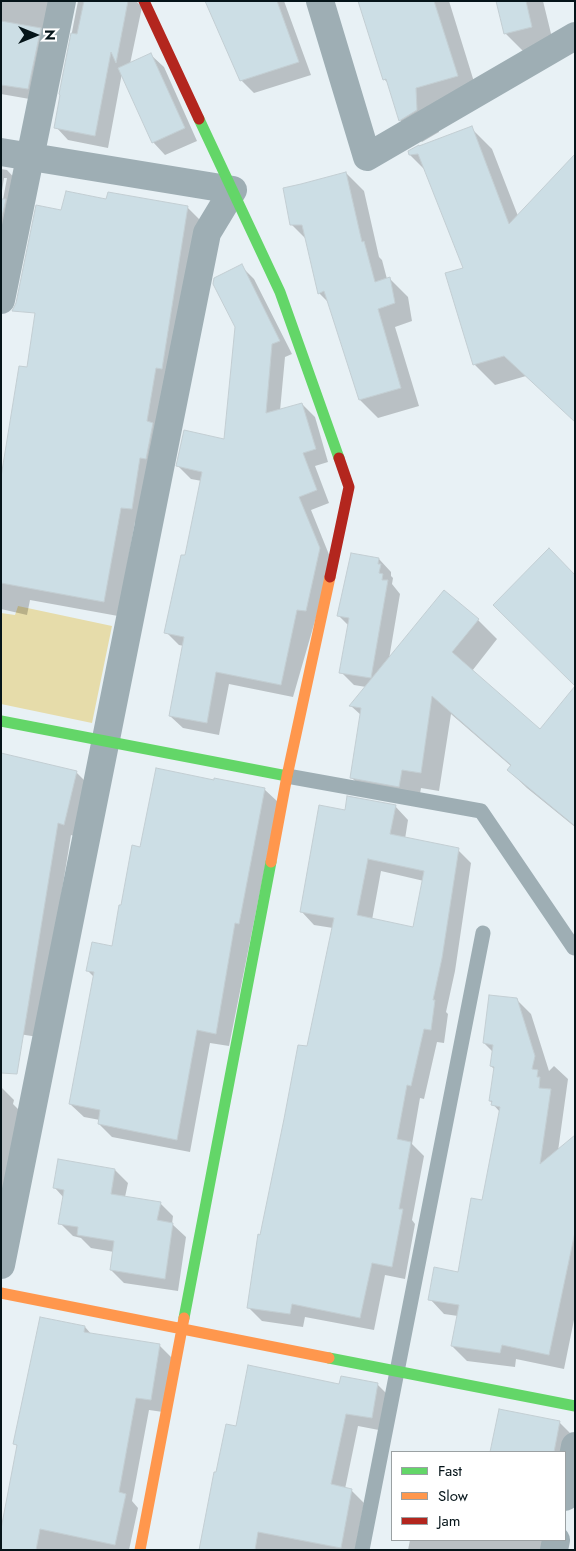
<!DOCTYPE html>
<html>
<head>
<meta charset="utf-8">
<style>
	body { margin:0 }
	#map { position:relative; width:576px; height:1551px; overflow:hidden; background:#e8f1f5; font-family:Jost,sans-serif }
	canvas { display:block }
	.frame { position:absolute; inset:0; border:2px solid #051419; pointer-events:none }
	.legend { position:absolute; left:391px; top:1451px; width:175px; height:90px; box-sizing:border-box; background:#fff; border:1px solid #9ba1a3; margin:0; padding:6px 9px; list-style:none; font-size:15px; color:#051419 }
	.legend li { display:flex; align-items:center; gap:10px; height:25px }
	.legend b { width:25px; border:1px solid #9ba1a3 }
	.north { position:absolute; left:10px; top:10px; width:50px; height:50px; -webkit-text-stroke:4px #fff; paint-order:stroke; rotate:90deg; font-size:14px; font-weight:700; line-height:20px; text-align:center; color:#051419 }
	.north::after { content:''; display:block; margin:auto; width:18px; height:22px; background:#051419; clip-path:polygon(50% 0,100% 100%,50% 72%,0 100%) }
</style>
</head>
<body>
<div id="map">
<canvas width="576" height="1551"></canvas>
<div class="frame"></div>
<ul class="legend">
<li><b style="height:6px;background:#63d668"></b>Fast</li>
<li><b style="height:6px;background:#ff974d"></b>Slow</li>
<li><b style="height:6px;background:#b3261e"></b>Jam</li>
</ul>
<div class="north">N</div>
</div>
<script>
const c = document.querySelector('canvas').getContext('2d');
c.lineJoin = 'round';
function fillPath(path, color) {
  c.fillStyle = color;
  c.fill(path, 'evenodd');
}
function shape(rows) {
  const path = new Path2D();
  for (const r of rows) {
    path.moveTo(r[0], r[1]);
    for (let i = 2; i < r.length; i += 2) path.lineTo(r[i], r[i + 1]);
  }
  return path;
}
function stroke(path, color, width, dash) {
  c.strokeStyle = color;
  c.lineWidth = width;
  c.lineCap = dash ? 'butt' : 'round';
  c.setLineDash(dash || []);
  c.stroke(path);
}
fillPath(shape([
	[18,606,112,626,92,723,1,704,1,613,15,615]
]), '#e6dcaa');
fillPath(shape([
	[1,1,66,1,41,101,1,94],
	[78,1,136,1,142,7,130,64,151,55,164,67,197,141,165,155,153,142,122,73,108,148,68,140,56,127,60,94],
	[218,1,284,1,311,75,254,93,241,80],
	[359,1,449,1,479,98,438,110,439,132,422,142,400,120,389,84,384,79],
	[497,1,543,1,555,50,529,57,505,33],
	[471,128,492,149,518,216,526,376,495,385,474,364,464,269,426,171,410,155],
	[1,169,7,170,21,185,1,286,1,205,2,205,7,178,4,178,1,197],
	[346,173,364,191,379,257,382,260,387,279,390,279,408,297,412,321,395,327,419,406,378,418,360,400,330,304,319,293,307,240,291,224],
	[107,201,187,207,202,222,146,523,135,522,118,616,30,600,27,615,1,609,1,468,4,469,28,369,62,211],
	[241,266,254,279,292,354,285,357,280,411,302,404,315,417,328,462,315,466,329,503,311,510,332,562,293,697,229,684,219,735,183,728,170,716,184,646,179,645,166,632,186,557,202,481,191,479,178,466,225,441],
	[379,559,391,572,391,576,393,578,392,584,400,594,389,659,444,591,478,620,497,639,472,671,540,731,575,687,575,827,527,788,508,770,511,766,451,714,439,791,421,788,418,805,370,796,351,777,361,715,351,706,366,687,354,685,341,672,349,626,339,616],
	[1,755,76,772,89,785,77,837,71,835,38,1037,19,1034],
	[215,781,264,789,278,802,229,1046,210,1043,190,1152,112,1137,99,1124,100,1120,84,1117,70,1104,95,978,87,970,113,947,122,907,141,848],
	[395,806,408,820,405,839,458,850,471,863,455,971,446,1012,448,1014,444,1043,437,1042,424,1099,420,1098,412,1144,424,1156,412,1220,415,1224,405,1279,385,1275,374,1330,305,1317,303,1327,262,1321,248,1307,261,1236,308,1048,333,928,314,925,301,911,346,811],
	[381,871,424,881,414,928,372,920],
	[516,999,531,1014,549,1071,554,1066,568,1079,558,1151,575,1139,575,1315,564,1369,516,1359,515,1367,467,1361,452,1346,458,1316,444,1314,430,1299,459,1273,483,1202,500,1112,490,1101,495,1070,491,1066,493,1052,484,1043],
	[1,1087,14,1100,13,1104,19,1110,1,1237],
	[115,1170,128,1183,125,1197,160,1203,173,1216,172,1224,186,1237,178,1291,124,1283,111,1270,114,1252,91,1248,81,1238,73,1236,60,1223,64,1198,55,1188],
	[41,1318,85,1327,92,1335,159,1345,172,1358,163,1412,149,1410,132,1501,138,1508,129,1550,1,1550,18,1447,15,1443],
	[377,1384,390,1397,384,1431,358,1426,345,1489,351,1490,364,1503,355,1550,200,1550,217,1473,237,1428,340,1385],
	[500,1410,559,1422,575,1438,565,1452,491,1452],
	[410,1540,543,1540,541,1550,408,1550]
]), '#0003');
const building = shape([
	[84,1,128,1,116,63,111,52,95,136,54,128,60,95,59,94,71,33,77,34,84,1],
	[205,1,277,1,299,62,240,81,205,1],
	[358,1,434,1,458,76,416,88,417,110,399,121,386,79,383,80,358,1],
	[496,1,526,1,532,27,504,34,496,1],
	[1,21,41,28,28,89,1,85,1,21],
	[151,53,185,128,152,143,118,68,151,53],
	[472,126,509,224,575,154,575,422,504,356,473,365,445,273,463,268,418,154,409,155,408,151,419,145,419,146,472,126],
	[346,172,362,242,364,241,375,282,390,277,395,303,378,309,401,388,359,400,324,291,318,294,302,225,290,225,283,188,301,184,346,172],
	[66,191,106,199,108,192,188,206,162,369,156,368,147,421,153,423,146,459,140,458,132,509,121,508,104,602,1,583,1,477,19,366,27,367,35,313,12,311,16,303,36,205,61,210,66,191],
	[1,199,6,199,1,221,1,199],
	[242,264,280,341,272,344,266,413,302,403,316,449,303,453,317,490,299,497,320,548,306,611,297,610,281,685,216,672,207,723,169,716,184,637,164,633,181,555,185,555,202,472,176,466,184,430,224,439,235,327,213,284,214,278,242,264],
	[549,548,575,575,575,826,507,770,511,765,432,696,421,773,402,770,399,787,350,778,361,708,349,706,444,590,479,619,452,652,540,729,575,686,493,605,549,548],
	[351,553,379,558,378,564,381,564,379,573,383,574,382,580,388,580,371,678,339,673,349,618,337,616,351,553],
	[1,753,77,771,64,825,58,823,17,1074,1,1073,1,753],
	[156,768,214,780,214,778,265,788,239,924,235,923,216,1034,197,1030,177,1140,98,1124,100,1110,69,1104,94,972,86,971,92,942,112,946,119,905,121,905,132,845,140,847,156,768],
	[347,796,396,805,390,834,459,848,442,958,433,1000,435,1000,431,1030,424,1029,411,1086,407,1085,397,1139,411,1142,399,1209,403,1209,392,1267,372,1263,360,1318,292,1304,290,1314,247,1308,258,1234,260,1235,284,1119,298,1045,307,1046,334,918,300,912,319,805,345,810,347,796],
	[368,859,424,871,413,927,357,915,368,859],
	[489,995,517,998,535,1056,532,1069,538,1070,537,1077,540,1077,539,1088,551,1089,540,1164,575,1135,575,1232,549,1355,502,1345,500,1353,451,1346,459,1305,428,1300,434,1267,458,1272,471,1198,482,1200,500,1107,491,1105,492,1101,489,1101,494,1067,490,1066,493,1045,483,1043,489,995],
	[58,1159,115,1169,111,1194,161,1202,157,1220,173,1223,165,1279,110,1270,114,1241,77,1235,78,1227,58,1224,64,1190,53,1188,58,1159],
	[40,1317,85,1326,84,1332,160,1344,151,1400,136,1398,119,1492,126,1494,115,1545,40,1529,36,1550,1,1550,1,1529,17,1445,13,1444,40,1317],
	[248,1365,339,1384,341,1376,378,1383,372,1418,346,1414,331,1484,352,1489,341,1548,258,1532,255,1550,199,1550,214,1472,216,1472,226,1424,236,1426,248,1365],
	[499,1409,560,1421,554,1452,490,1452,499,1409]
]);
fillPath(building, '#ccdee5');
stroke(building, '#c3ced3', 1);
stroke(shape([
	[287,776,481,811,574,948],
	[362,1550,483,933]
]), '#9eaeb4', 15);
stroke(shape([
	[320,1,367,157,575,36],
	[1,152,233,190,207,233,1,1265],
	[1,300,62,1],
	[565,1497,575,1446],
	[554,1550,556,1540]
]), '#9eaeb4', 28);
stroke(shape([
	[199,119,280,292,339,458],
	[1,721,287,776],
	[184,1318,271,862],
	[329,1358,575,1406]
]), '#63d668', 11);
stroke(shape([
	[271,862,287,776,330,577],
	[1,1293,329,1358],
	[140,1550,184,1318]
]), '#ff974d', 11);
stroke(shape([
	[144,1,199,119],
	[330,577,349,487,339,458]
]), '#b3261e', 11);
</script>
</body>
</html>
